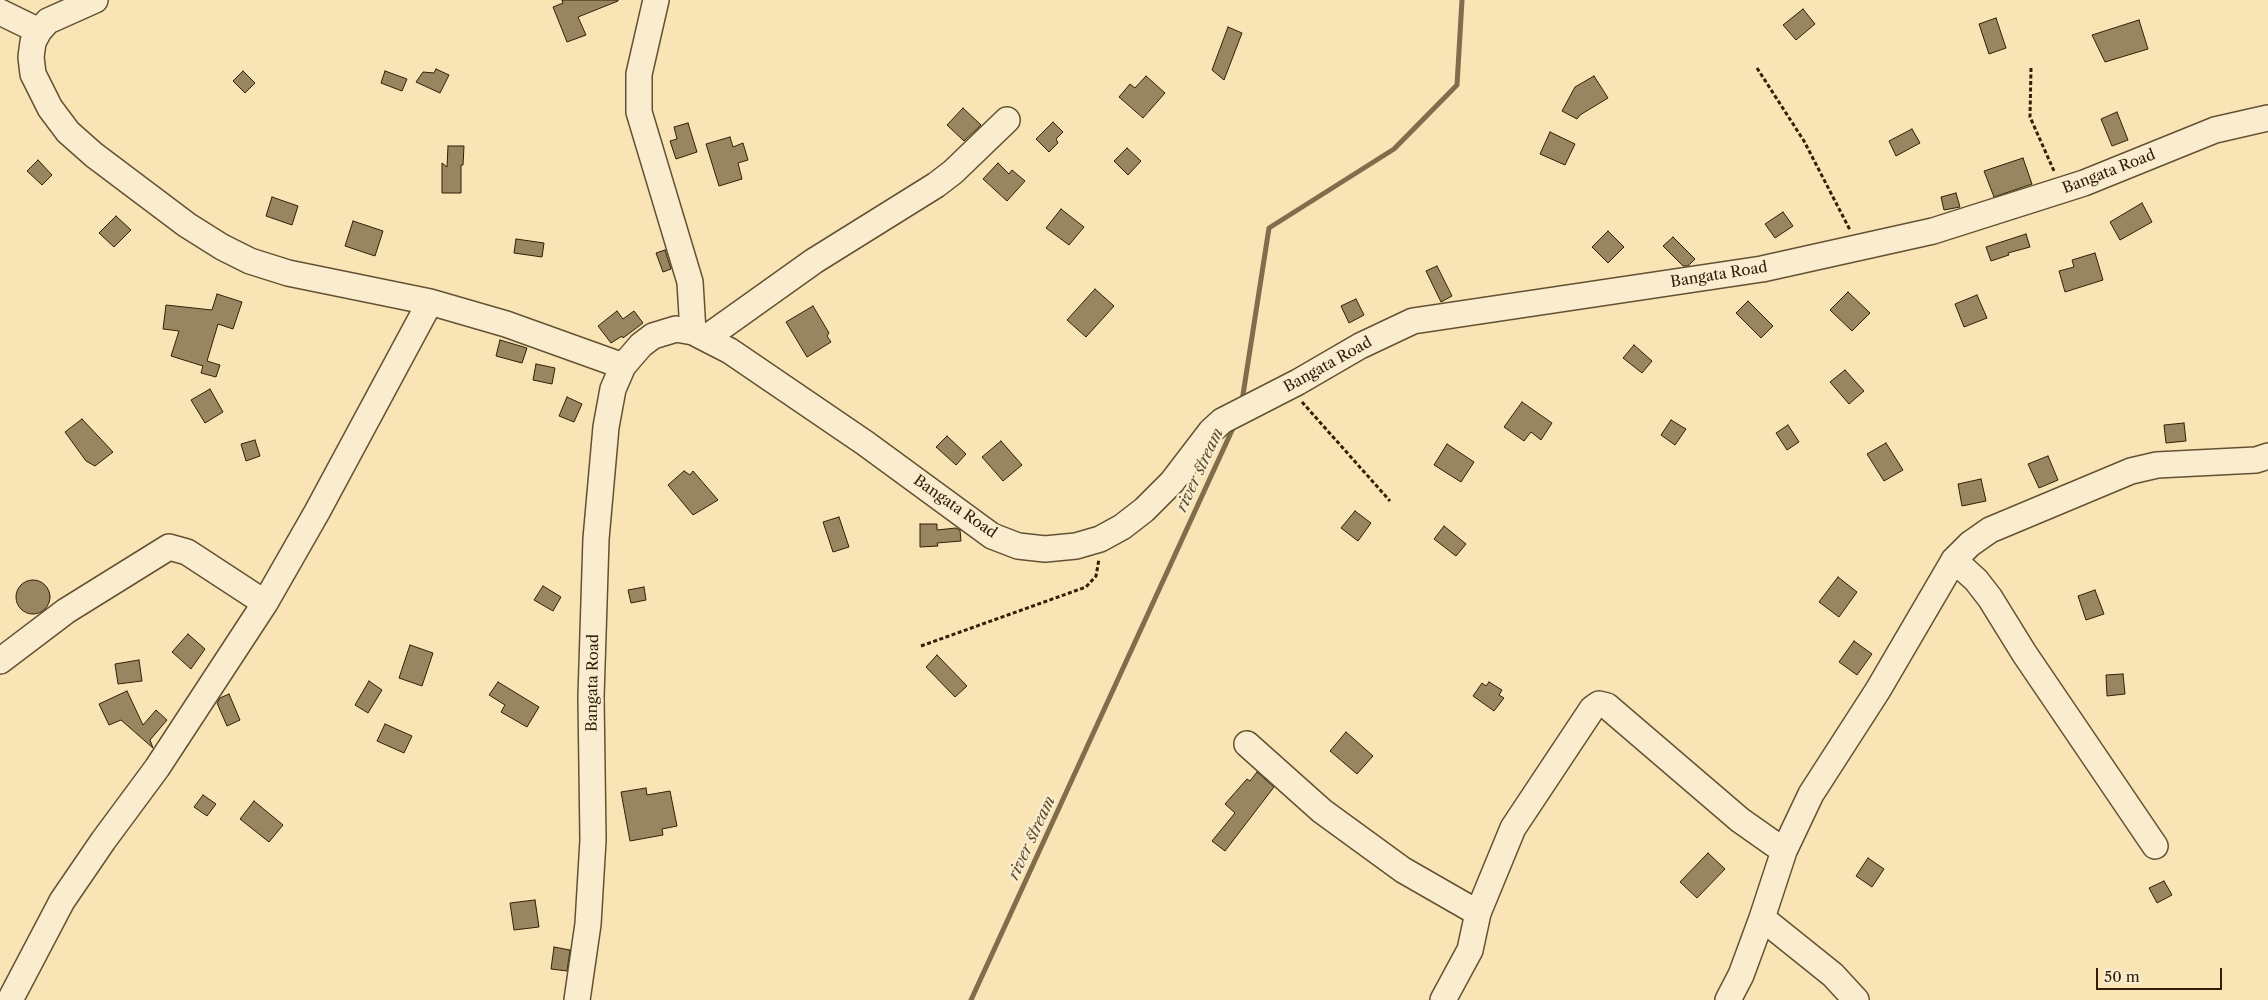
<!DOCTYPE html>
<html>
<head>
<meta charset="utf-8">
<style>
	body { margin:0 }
	#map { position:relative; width:2268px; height:1000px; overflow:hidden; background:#f8e4b5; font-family:"Libre Caslon Text",serif }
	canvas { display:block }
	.scale { position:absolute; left:2096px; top:968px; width:126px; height:22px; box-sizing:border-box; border:2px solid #312006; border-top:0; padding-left:6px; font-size:15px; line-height:18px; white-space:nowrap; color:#312006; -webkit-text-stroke:4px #faedcf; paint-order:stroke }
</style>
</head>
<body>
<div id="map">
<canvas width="2268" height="1000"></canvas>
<div class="scale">50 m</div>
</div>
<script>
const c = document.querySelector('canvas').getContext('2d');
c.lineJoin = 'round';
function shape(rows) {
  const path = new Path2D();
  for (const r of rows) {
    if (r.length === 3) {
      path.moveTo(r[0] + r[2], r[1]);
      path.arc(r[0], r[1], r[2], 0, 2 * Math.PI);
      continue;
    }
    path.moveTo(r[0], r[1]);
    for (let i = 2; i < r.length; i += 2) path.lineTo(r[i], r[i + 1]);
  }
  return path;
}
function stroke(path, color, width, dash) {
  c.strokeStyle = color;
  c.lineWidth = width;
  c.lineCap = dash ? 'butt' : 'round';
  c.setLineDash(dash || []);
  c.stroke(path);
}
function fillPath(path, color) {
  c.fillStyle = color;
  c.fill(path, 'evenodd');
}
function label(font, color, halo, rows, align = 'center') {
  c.font = font + ' "Libre Caslon Text",serif';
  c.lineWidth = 5;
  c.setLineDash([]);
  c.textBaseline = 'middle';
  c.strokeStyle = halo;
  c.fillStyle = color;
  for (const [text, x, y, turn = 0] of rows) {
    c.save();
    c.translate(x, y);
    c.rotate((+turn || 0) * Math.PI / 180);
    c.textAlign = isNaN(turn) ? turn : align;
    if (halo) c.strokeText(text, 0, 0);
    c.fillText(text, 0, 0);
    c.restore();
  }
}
stroke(shape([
	[1242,401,1269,228,1394,149,1457,85,1462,0],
	[971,1000,1234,426]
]), '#806d4c', 5);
const building = shape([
	[562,0,618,0,618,1,578,17,586,35,567,42,553,7,563,3,562,0],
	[1803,9,1815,24,1796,40,1783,25,1803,9],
	[1996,18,2006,48,1989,54,1979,24,1996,18],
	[2139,20,2148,49,2105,62,2092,35,2139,20],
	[1228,27,1242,33,1224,80,1212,70,1228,27],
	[436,69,449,75,440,93,416,82,423,72,434,73,436,69],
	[243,71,255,83,245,93,233,81,243,71],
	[385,71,407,79,402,91,381,83,385,71],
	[1146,76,1165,93,1143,118,1119,97,1130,84,1135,88,1146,76],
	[1594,76,1608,98,1580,115,1577,119,1562,111,1575,87,1594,76],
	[963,108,981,125,964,141,947,125,963,108],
	[2117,112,2128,140,2112,146,2101,119,2117,112],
	[1053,122,1063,132,1056,139,1058,143,1049,152,1036,139,1053,122],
	[688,123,697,152,676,159,670,141,677,139,674,127,688,123],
	[1912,129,1920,143,1896,156,1889,141,1912,129],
	[1550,132,1575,144,1565,165,1540,154,1550,132],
	[730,137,733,147,743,143,748,160,738,163,742,179,719,186,706,144,730,137],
	[448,146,464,146,463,165,461,165,461,193,442,193,442,163,447,167,448,146],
	[1127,148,1141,161,1128,175,1114,161,1127,148],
	[2023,158,2032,184,1994,197,1984,171,2023,158],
	[38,160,52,175,42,185,27,171,38,160],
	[998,163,1009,174,1012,170,1025,181,1007,201,983,179,998,163],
	[1956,193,1960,207,1944,210,1941,197,1956,193],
	[272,197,298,206,292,225,266,216,272,197],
	[2142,203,2152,222,2120,240,2110,222,2142,203],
	[1061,209,1084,227,1069,245,1046,228,1061,209],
	[1783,212,1793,226,1775,238,1765,224,1783,212],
	[116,216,131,230,114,247,99,233,116,216],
	[353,221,383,231,375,256,345,246,353,221],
	[1608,231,1624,247,1608,263,1592,247,1608,231],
	[2026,234,2030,247,2008,253,2009,255,1991,261,1986,247,2026,234],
	[1673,237,1695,259,1688,266,1683,266,1663,246,1673,237],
	[516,239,544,243,542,257,514,253,516,239],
	[665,250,671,269,663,272,656,253,665,250],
	[2095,253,2103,280,2065,292,2059,271,2074,267,2072,260,2095,253],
	[1437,266,1452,296,1441,302,1426,271,1437,266],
	[1095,289,1114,306,1086,337,1067,320,1095,289],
	[1848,292,1870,313,1852,331,1830,310,1848,292],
	[217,294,242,302,233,329,218,324,207,361,220,365,216,377,201,373,203,366,171,356,179,331,163,329,166,305,212,310,217,294],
	[1977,295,1987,318,1964,327,1955,304,1977,295],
	[1356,299,1364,315,1349,323,1341,306,1356,299],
	[1748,301,1773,326,1761,338,1736,313,1748,301],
	[813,306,829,333,827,336,831,342,807,357,786,322,813,306],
	[617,311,623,319,634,311,643,323,623,338,622,336,611,343,598,326,617,311],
	[500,340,527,348,522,363,496,356,500,340],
	[1634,345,1652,361,1642,373,1623,358,1634,345],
	[536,364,555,368,552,384,533,380,536,364],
	[1845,370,1864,391,1849,404,1830,382,1845,370],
	[210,389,223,412,205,423,191,400,210,389],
	[567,397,582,404,574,422,559,416,567,397],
	[1522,402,1552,423,1541,440,1531,432,1524,441,1504,427,1522,402],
	[82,419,113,452,95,466,86,461,65,432,82,419],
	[1671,420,1686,429,1675,445,1661,435,1671,420],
	[2184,423,2186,441,2166,443,2164,425,2184,423],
	[1788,425,1799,442,1787,450,1776,433,1788,425],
	[947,436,966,454,956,465,936,447,947,436],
	[255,440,260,456,246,461,241,444,255,440],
	[1001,441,1022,465,1003,481,982,457,1001,441],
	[1886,443,1903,470,1884,481,1867,454,1886,443],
	[1447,444,1474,462,1461,482,1434,465,1447,444],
	[2048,456,2058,480,2039,488,2028,464,2048,456],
	[684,471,690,475,693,471,718,500,693,515,668,485,684,471],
	[1981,479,1986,501,1962,506,1958,484,1981,479],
	[1355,511,1371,523,1358,541,1341,528,1355,511],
	[839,517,849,547,833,552,823,522,839,517],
	[920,524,937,524,937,530,956,528,960,530,961,541,937,543,938,546,920,547,920,524],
	[1444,526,1466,544,1456,556,1434,539,1444,526],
	[1838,577,1857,592,1839,617,1819,602,1838,577],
	[33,597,17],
	[543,586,561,597,553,611,534,600,543,586],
	[644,587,646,600,631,603,628,590,644,587],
	[2095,590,2104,614,2086,620,2078,596,2095,590],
	[188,634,205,649,191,669,172,652,188,634],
	[1854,641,1872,654,1857,675,1839,662,1854,641],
	[410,645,433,653,422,686,399,678,410,645],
	[937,655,967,686,955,697,926,667,937,655],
	[139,660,142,681,118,684,115,664,139,660],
	[2123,674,2125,694,2107,696,2106,675,2123,674],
	[369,681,382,690,368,713,355,705,369,681],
	[498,682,539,707,527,727,501,712,505,705,489,695,498,682],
	[1489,682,1502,690,1499,695,1504,698,1494,711,1473,696,1482,683,1486,686,1489,682],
	[127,691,143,725,156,710,167,720,150,740,153,748,121,720,109,725,99,704,127,691],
	[229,694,240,720,227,726,217,703,220,698,229,694],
	[385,724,412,736,404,753,377,741,385,724],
	[1346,732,1373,756,1357,774,1330,751,1346,732],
	[1257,772,1274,787,1225,851,1212,841,1235,813,1225,804,1247,779,1250,781,1257,772],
	[646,788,647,795,670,791,677,826,662,829,663,835,630,841,621,792,646,788],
	[203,795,216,804,207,816,194,807,203,795],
	[254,801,283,825,269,842,240,819,254,801],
	[1708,853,1725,869,1697,898,1680,882,1708,853],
	[1868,858,1884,869,1872,887,1856,876,1868,858],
	[2164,881,2172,895,2157,903,2149,888,2164,881],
	[535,900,539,927,514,930,510,903,535,900],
	[554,947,570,950,567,971,551,969,554,947]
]);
fillPath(building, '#988661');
stroke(building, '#312006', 1);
const minor = shape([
	[95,0,48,21,39,31,33,42,31,57,33,74,50,108,68,132,94,155,187,225,222,247,250,261,288,273,430,302,506,324,623,366],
	[656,0,639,74,639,112,690,282,693,332],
	[0,12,39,31],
	[706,338,814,261,936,185,953,172,1007,120],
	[1954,560,1976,580,1990,598,2024,653,2155,846],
	[0,661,66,611,169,547,187,552,265,603],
	[1247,744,1322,811,1403,870,1478,913],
	[1762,918,1833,975,1856,1000],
	[10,1000,62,901,103,841,157,768,265,603,317,512,430,302],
	[577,1000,588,924,593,840,591,697,596,539,606,427,613,389,623,366,641,345,653,336,676,329,693,332,730,351,865,443,992,536,1018,546,1045,549,1076,546,1100,539,1122,527,1144,510,1172,482,1211,431,1222,421,1298,382,1360,346,1413,321,1762,269,1933,231,2084,183,2215,130,2268,118],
	[1443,1000,1470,950,1478,913,1513,828,1592,709,1599,704,1607,706,1740,820,1784,851],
	[1728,1000,1741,975,1762,918,1784,851,1811,794,1878,690,1954,560,1970,544,1990,530,2131,471,2157,465,2256,460,2268,456]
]);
stroke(minor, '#635132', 28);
stroke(shape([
	[1757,68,1804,141,1850,230],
	[2031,68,2030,117,2054,171],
	[1302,402,1390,501],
	[921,646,1086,587,1096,576,1099,559]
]), '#312006', 3, [4, 2.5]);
stroke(minor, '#faedcf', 25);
label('15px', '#312006', '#faedcf', [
	["Bangata Road",2109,172,-21],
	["Bangata Road",1719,275,-9],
	["Bangata Road",1328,365,-29],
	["Bangata Road",955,507,35],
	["Bangata Road",593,683,-89]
]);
label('italic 16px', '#5f4d2f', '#faedcf', [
	["river stream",1200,470,-65],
	["river stream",1032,838,-65]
]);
</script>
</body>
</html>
